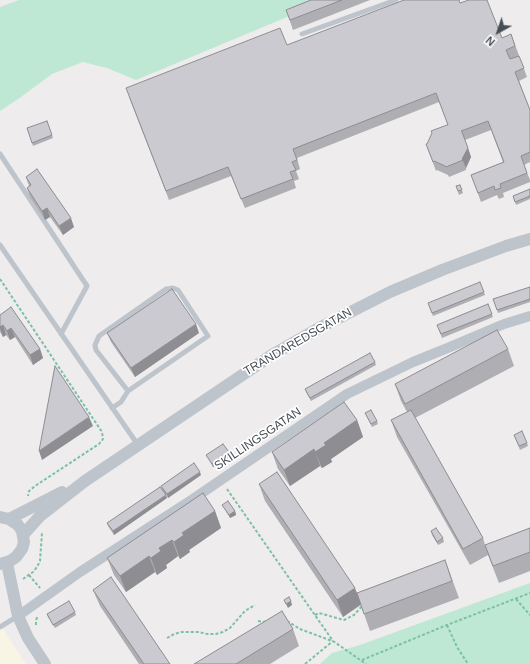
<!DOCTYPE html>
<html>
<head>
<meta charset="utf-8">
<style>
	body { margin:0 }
	#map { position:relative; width:530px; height:664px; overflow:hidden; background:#eeecec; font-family:Helvetica,sans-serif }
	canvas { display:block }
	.north { position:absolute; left:478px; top:12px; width:40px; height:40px; -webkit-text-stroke:3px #fff; paint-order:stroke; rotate:220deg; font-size:11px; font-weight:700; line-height:16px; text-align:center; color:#464d56 }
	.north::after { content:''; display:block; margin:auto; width:14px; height:18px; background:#464d56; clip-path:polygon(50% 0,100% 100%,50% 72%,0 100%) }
</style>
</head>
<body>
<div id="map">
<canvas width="530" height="664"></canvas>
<div class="north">N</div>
</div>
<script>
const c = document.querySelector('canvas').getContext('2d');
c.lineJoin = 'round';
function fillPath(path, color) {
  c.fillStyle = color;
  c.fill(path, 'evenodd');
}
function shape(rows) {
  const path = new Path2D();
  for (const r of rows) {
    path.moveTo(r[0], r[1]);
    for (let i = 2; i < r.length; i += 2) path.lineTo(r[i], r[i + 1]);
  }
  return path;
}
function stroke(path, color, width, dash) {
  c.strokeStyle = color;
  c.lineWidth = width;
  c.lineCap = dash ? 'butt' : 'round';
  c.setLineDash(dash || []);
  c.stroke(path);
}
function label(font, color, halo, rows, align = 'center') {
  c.font = font + ' Helvetica,sans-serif';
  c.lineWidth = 3.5;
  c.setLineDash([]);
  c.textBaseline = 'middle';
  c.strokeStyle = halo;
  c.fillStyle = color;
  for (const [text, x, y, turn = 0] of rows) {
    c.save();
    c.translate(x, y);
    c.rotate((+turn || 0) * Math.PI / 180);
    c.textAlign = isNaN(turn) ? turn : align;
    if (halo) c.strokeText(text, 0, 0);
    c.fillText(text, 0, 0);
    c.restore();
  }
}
fillPath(shape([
	[0,623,6,634,26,664,0,664]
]), '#f8f5e5');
fillPath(shape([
	[19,0,328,0,136,80,107,68,83,62,52,74,21,97,0,111,0,7],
	[530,583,530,664,320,664,332,653,360,645]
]), '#bee8d3');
stroke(shape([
	[0,279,102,432,103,439,99,444,35,486,29,491,28,496],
	[227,489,333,641,366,664],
	[29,575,40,588],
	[23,579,33,572,37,567,40,561,42,533],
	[516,599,530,615],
	[315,615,319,613,344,620,354,615,363,605],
	[258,621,264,622,266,621],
	[287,621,300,629,332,641],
	[36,625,36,620,38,616],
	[447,625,457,647,468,664],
	[167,638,174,634,182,632,199,632,207,634,216,634,223,632,230,628,245,611,255,605],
	[362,660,447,625,530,593],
	[305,664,333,641]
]), '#7bc1a6', 2, [3, 2]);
stroke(shape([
	[302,34,396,0],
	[0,154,87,286,61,334],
	[0,245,138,445],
	[112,408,121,402,128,391,208,336,178,290,173,288,166,289,99,336,95,345,96,350,128,391],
	[0,627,18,616]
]), '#bec4cc', 5);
stroke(shape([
	[18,616,80,572,193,499,347,394,413,362,450,347,504,324,530,316]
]), '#bec4cc', 10);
stroke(shape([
	[0,517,9,519,18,525,22,531,24,542,22,549,16,557,10,561,0,564],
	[9,519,62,492],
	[23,535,40,516,85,481,272,355,321,327,390,292,442,270,506,246,530,239],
	[7,563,18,616,28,638,45,664]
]), '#bec4cc', 12);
fillPath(shape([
	[311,0,370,0,293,30,286,10],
	[460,3,502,38,511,34,527,77,519,81,530,110,530,162,524,165,530,180,530,182,503,193,504,197,499,199,497,195,481,202,471,175,503,162,491,130,465,140,471,157,466,168,466,170,449,177,448,175,437,170,436,171,426,144,427,144,448,125,439,102,297,158,300,169,296,171,299,179,294,181,296,188,245,208,231,176,169,200,129,97,287,45],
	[47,121,53,138,33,146,27,128],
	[26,177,74,227,63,235,50,217,45,220,30,197,27,188,29,186],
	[460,185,463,193,459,195,456,186],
	[530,189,530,199,516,205,513,196],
	[530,287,530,302,498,313,493,299],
	[484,292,485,295,433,316,428,303],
	[488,304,493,317,442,338,437,325],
	[0,315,40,349,43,358,33,365,15,337,10,340,6,335,3,337,0,332],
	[107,333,199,333,135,377,111,342],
	[508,349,514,366,415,418,483,538,485,545,530,528,530,571,499,583,488,555,470,565,397,437,391,420,407,412,401,401,395,384],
	[375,362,376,365,311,401,306,392,305,389],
	[365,413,377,421,378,424,372,427],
	[357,420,363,437,331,459,332,462,322,468,320,466,290,486,278,469,272,452],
	[514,435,527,443,528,446,520,450],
	[229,452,230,456,213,467,208,458,206,455],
	[201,475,168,498,162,489,161,486],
	[259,484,357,593,445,560,459,598,370,631,361,605,343,617,265,501],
	[167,498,114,535,108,526,107,523],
	[222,505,235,511,236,515,230,518,224,508],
	[215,511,221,528,189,550,190,552,180,559,178,556,166,565,167,568,157,575,155,572,126,592,114,575,107,558],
	[431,531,443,538,444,542,438,545,432,535],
	[93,590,170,664,139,664,100,606],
	[75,612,76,615,55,628,48,617,47,614],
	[293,629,299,646,270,664,194,664]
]), '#aeaeb3');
fillPath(shape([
	[468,148,471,157,466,168,462,159],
	[47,208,50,217,45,220,42,211],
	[71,218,74,227,63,235,59,226],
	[196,324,199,333,135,377,131,368],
	[3,325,6,335,3,337,0,328,0,327],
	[11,328,15,337,10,340,7,331],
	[40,349,43,358,33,365,30,355],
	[89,417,93,426,42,460,39,451],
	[357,420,363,437,331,459,332,462,322,468,315,452,324,443],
	[314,449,320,466,290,486,284,470],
	[229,452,230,456,213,467,212,464],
	[200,472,201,475,168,498,167,494],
	[166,495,167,498,114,535,113,531],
	[215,511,221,528,189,550,190,552,180,559,174,542,182,533],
	[235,511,236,515,230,518,229,515],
	[172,540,178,556,166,565,167,568,157,575,151,558,159,548],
	[149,556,155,572,126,592,120,576],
	[355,588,361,604,343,617,337,600],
	[291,601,292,605,288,608,286,604]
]), '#8d8d92');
const building = shape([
	[311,0,342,0,290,20,286,10,311,0],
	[404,0,459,0,460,3,469,0,487,0,502,38,511,34,515,46,506,50,510,59,519,56,524,68,515,72,530,110,530,152,521,156,527,173,500,184,501,188,495,190,494,186,478,193,471,175,504,162,488,121,461,131,462,132,468,148,462,159,463,160,446,167,445,166,434,161,433,162,426,144,427,144,432,133,431,131,447,125,448,125,436,93,293,149,297,160,292,162,296,170,290,172,293,179,241,199,228,167,166,191,126,88,280,28,287,45,404,0],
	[47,121,52,135,32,143,27,128,47,121],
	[37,169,71,218,59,226,47,208,42,211,27,188,31,185,26,177,37,169],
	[460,185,462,190,458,191,456,186,460,185],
	[530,189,530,196,515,202,513,196,530,189],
	[480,282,484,292,432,313,428,303,480,282],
	[530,287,530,299,497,310,493,299,530,287],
	[172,289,196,324,131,368,107,333,172,289],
	[488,304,492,314,441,334,437,325,488,304],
	[11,307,40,349,30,355,11,328,7,331,3,325,0,327,0,315,11,307],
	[497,330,508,349,405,404,395,384,497,330],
	[370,353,375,362,310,398,305,389,370,353],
	[55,366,89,417,39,451,55,366],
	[344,402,357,420,324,443,326,445,315,452,314,449,284,470,272,452,344,402],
	[371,410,377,421,371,424,365,413,371,410],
	[411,410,483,538,463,549,391,420,411,410],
	[522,431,527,443,519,446,514,435,522,431],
	[223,444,229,452,212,464,206,455,223,444],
	[194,463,200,472,167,494,161,486,194,463],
	[277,472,355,588,337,600,259,484,277,472],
	[160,487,166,495,113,531,107,523,160,487],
	[203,493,215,511,182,533,184,535,174,542,172,540,159,548,161,551,151,558,149,556,120,576,107,558,203,493],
	[228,501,235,511,229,515,222,505,228,501],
	[436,528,443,538,437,542,431,531,436,528],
	[530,528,530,552,493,566,485,545,530,528],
	[445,560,452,581,364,614,357,593,445,560],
	[111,577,170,664,144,664,93,590,111,577],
	[289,597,291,601,286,604,284,600,289,597],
	[69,601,75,612,53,625,47,614,69,601],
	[282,611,293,629,236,664,194,664,282,611]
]);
fillPath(building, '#cacad0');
stroke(building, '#8d8d92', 1);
label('12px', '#464d56', '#fff', [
	["TRANDAREDSGATAN",298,342,-30],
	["SKILLINGSGATAN",258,439,-34]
]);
</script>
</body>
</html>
